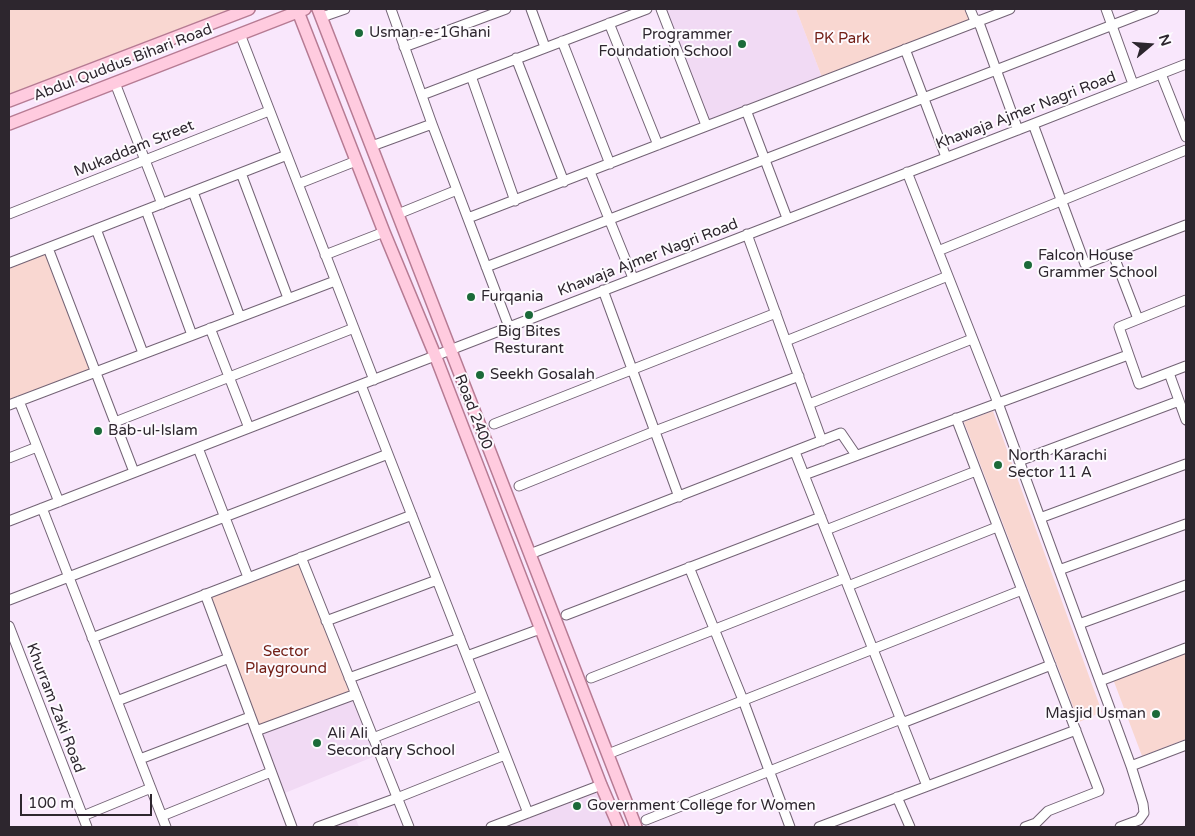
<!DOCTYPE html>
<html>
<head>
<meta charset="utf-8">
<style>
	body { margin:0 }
	#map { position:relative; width:1195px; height:836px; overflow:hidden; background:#f9e7fc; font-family:"Varela Round",sans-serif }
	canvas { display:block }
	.frame { position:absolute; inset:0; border:10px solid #2d262e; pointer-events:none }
	.north { position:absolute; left:1125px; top:20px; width:50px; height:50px; -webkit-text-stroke:4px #fdfafe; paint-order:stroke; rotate:72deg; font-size:14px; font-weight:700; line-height:20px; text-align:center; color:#2d262e }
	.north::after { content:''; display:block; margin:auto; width:18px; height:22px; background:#2d262e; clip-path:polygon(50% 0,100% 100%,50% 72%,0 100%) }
	.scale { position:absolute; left:20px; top:794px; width:132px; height:22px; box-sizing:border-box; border:2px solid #2d262e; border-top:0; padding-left:6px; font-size:15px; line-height:18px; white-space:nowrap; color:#2d262e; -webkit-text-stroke:4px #fdfafe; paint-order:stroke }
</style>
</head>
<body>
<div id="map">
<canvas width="1195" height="836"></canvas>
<div class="frame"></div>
<div class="north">N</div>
<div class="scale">100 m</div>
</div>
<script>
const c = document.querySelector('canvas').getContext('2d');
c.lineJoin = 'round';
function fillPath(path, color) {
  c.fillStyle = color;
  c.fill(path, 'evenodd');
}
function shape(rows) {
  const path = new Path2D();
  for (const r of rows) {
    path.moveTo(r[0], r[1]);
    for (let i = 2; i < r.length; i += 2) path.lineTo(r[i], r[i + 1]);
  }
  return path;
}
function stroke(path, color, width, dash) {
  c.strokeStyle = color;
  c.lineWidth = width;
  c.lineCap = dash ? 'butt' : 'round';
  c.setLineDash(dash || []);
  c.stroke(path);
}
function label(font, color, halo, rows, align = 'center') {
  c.font = font + ' "Varela Round",sans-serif';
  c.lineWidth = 4;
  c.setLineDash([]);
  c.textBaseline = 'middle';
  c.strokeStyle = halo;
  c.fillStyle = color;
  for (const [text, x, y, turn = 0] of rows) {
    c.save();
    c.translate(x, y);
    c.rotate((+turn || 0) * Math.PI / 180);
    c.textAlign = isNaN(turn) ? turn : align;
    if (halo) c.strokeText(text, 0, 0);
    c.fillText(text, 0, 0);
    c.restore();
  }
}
fillPath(shape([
	[662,9,796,9,823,80,706,125],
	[356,694,380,754,280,795,256,731],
	[601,785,617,827,491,827],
	[354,814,359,827,318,827]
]), '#f1daf4');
fillPath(shape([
	[9,9,249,9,9,101],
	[796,9,973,9,978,20,823,80],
	[48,248,95,371,9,405,9,263],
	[993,411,1102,712,1079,722,964,422],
	[301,557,356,694,256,731,205,594],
	[1184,652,1186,658,1186,739,1142,756,1113,679]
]), '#f9d7d1');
const minor = shape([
	[391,9,432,124,509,327],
	[531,9,545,47],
	[661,9,706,125],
	[970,9,975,21],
	[1106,9,1133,84],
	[322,17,345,9],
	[978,20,1018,130],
	[609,23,658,145],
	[240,34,374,380],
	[562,41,610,164],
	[404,47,506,9],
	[905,49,946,157],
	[516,58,564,182],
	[1161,74,1186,137],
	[471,76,515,201],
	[115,83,162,204],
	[422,95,647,9],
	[746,110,787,218],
	[1033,124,1085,264,1186,225],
	[372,146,432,124],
	[590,172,633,278],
	[907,172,998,403,1131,766,1143,804,1144,813,1139,820,1120,827],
	[241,173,288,298],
	[298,184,356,161],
	[193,192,240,317],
	[146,210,192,335],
	[9,214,269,111],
	[398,214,457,190],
	[468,218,1010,9],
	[96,229,143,353],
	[747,234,822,441],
	[48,248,134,472],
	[938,251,1186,150],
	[1113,254,1138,319],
	[325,255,384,232],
	[9,263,287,155],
	[486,267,1154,9],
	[603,290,679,497],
	[1186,300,1119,327,1139,384,1186,366],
	[210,328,249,428],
	[786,341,948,276],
	[1169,373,1186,420],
	[361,385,528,813],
	[19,401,59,502],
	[809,404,972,339],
	[9,405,335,281],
	[956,418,1099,791,1048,811,1036,823,1025,827],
	[115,422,354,328],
	[494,424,776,313],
	[198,448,248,577],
	[795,452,927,786],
	[9,458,37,447],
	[1019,461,1179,401],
	[804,475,1128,355],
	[519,486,655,431,799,376],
	[42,508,166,827],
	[1040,518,1186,464],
	[9,521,1033,124,1186,64],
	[826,530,976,471],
	[530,554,841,433,856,455],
	[301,557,409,827],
	[689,567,743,700,790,827],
	[1059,570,1186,524],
	[848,586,997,527],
	[205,594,292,827],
	[9,600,388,454],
	[566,615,821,517],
	[326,621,437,580],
	[1079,624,1186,585],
	[9,626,87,827],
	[92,638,412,515],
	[467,656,540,629],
	[349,678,460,638],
	[591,678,845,578],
	[1100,681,1186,648],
	[117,701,229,658],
	[902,723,1051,665],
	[256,731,356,694],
	[373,738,482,695],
	[608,754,1022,590],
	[140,759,250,717],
	[1131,766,1186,745],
	[897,797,910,827],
	[83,816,151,788],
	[162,816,271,772],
	[646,820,901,719],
	[318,827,397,798,505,755],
	[491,827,601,785],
	[819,827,1076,730]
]);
const major = shape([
	[297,9,384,232,435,355,601,785,619,827],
	[318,9,636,827],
	[9,101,249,9],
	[9,124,305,9]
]);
stroke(minor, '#736375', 11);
stroke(major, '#b67b93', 14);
stroke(minor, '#fff', 9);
stroke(major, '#ffcbdf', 11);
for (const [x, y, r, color] of [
	[359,33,5,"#1b6a39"],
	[742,44,5,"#1b6a39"],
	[1028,265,5,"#1b6a39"],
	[471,297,5,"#1b6a39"],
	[529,315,5,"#1b6a39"],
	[480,375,5,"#1b6a39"],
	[98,431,5,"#1b6a39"],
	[998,465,5,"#1b6a39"],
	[1156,714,5,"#1b6a39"],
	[317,743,5,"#1b6a39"],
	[577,806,5,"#1b6a39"]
]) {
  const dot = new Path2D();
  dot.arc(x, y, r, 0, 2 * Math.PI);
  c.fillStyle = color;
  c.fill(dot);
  stroke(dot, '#fdfafe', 2);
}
label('15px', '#2d262e', '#fdfafe', [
	["Usman-e-1Ghani",369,33],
	["Programmer",732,35,"right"],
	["Foundation School",732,52,"right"],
	["Falcon House",1038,256],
	["Grammer School",1038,273],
	["Furqania",481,297],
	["Big Bites",529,332,"center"],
	["Resturant",529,349,"center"],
	["Seekh Gosalah",490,375],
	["Bab-ul-Islam",108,431],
	["North Karachi",1008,456],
	["Sector 11 A",1008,473],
	["Masjid Usman",1146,714,"right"],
	["Ali Ali",327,734],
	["Secondary School",327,751],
	["Government College for Women",587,806]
], 'left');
label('15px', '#711d14', '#fdfafe', [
	["PK Park",842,39],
	["Sector",286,652],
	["Playground",286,669]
]);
label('15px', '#2d262e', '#fdfafe', [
	["Abdul Quddus Bihari Road",123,63,-21],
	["Khawaja Ajmer Nagri Road",1026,111,-21],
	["Mukaddam Street",134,149,-22],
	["Khawaja Ajmer Nagri Road",648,258,-21],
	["Road 2400",473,412,69],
	["Khurram Zaki Road",55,708,69]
]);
</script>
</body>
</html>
